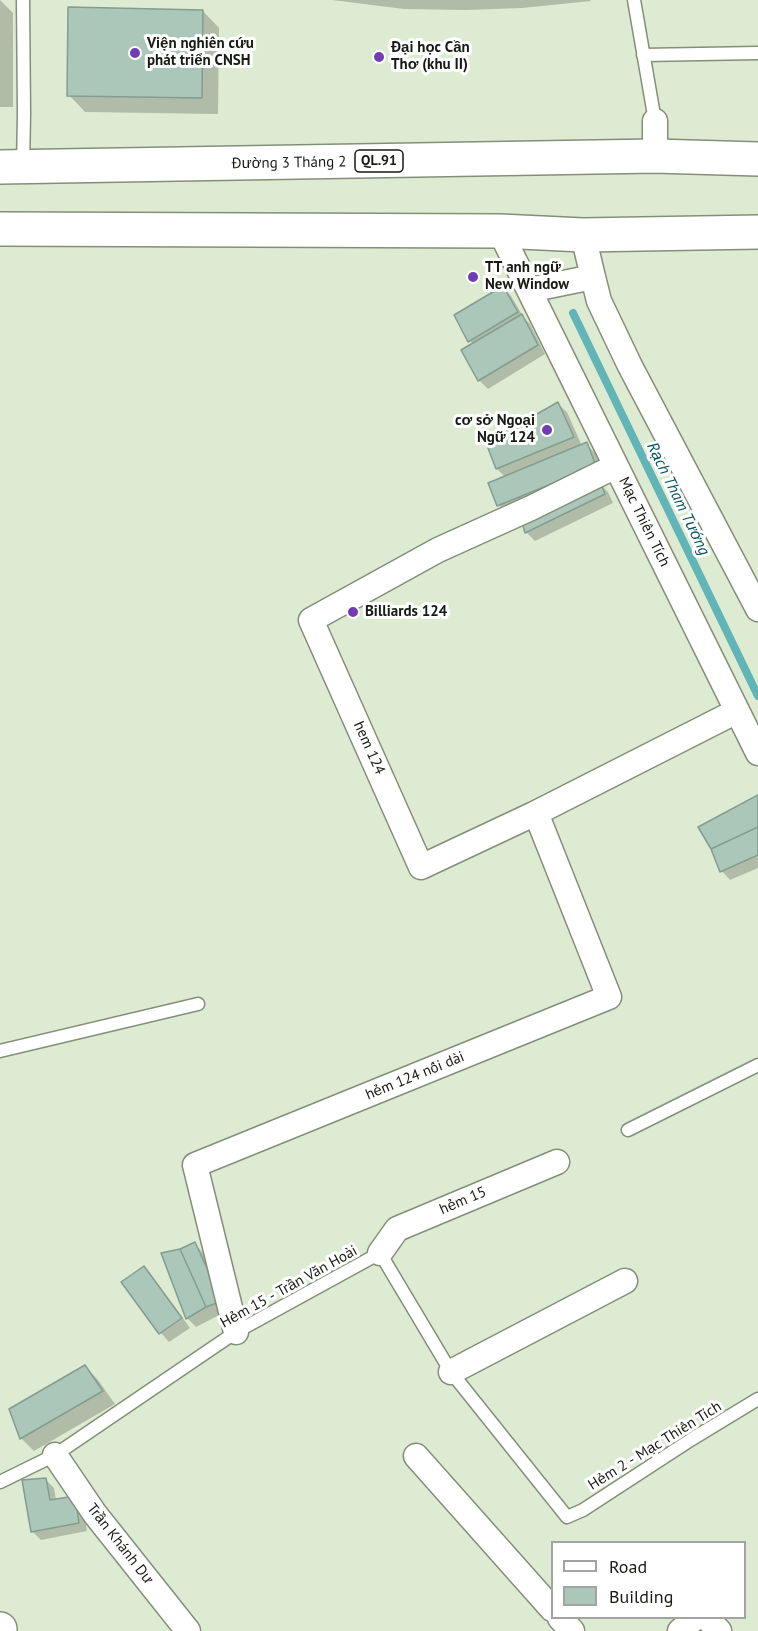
<!DOCTYPE html>
<html>
<head>
<meta charset="utf-8">
<style>
	body { margin:0 }
	#map { position:relative; width:758px; height:1631px; overflow:hidden; background:#deebd3; font-family:"PT Sans",sans-serif }
	canvas { display:block }
	.legend { position:absolute; left:551px; top:1541px; width:195px; height:78px; box-sizing:border-box; background:#fff; border:2px solid #a2a4a1; margin:0; padding:8px 10px; list-style:none; font-size:18px; color:#171b13 }
	.legend li { display:flex; align-items:center; gap:12px; height:30px }
	.legend b { width:30px; border:2px solid #a2a4a1 }
</style>
</head>
<body>
<div id="map">
<canvas width="758" height="1631"></canvas>
<ul class="legend">
<li><b style="height:8px;background:#fff"></b>Road</li>
<li><b style="height:16px;background:#abc7b9"></b>Building</li>
</ul>
</div>
<script>
const c = document.querySelector('canvas').getContext('2d');
c.lineJoin = 'round';
function fillPath(path, color) {
  c.fillStyle = color;
  c.fill(path, 'evenodd');
}
function shape(rows) {
  const path = new Path2D();
  for (const r of rows) {
    path.moveTo(r[0], r[1]);
    for (let i = 2; i < r.length; i += 2) path.lineTo(r[i], r[i + 1]);
  }
  return path;
}
function stroke(path, color, width, dash) {
  c.strokeStyle = color;
  c.lineWidth = width;
  c.lineCap = dash ? 'butt' : 'round';
  c.setLineDash(dash || []);
  c.stroke(path);
}
function label(font, color, halo, rows, align = 'center') {
  c.font = font + ' "PT Sans",sans-serif';
  c.lineWidth = 6;
  c.setLineDash([]);
  c.textBaseline = 'middle';
  c.strokeStyle = halo;
  c.fillStyle = color;
  for (const [text, x, y, turn = 0] of rows) {
    c.save();
    c.translate(x, y);
    c.rotate((+turn || 0) * Math.PI / 180);
    c.textAlign = isNaN(turn) ? turn : align;
    if (halo) c.strokeText(text, 0, 0);
    c.fillText(text, 0, 0);
    c.restore();
  }
}
fillPath(shape([
	[0,0,13,13,13,107,0,107],
	[332,0,590,0,591,1,522,8,466,10,404,9],
	[203,11,219,28,218,114,85,112,69,95],
	[503,287,511,296,524,318,530,324,545,354,488,389,479,380,473,345,456,316],
	[558,404,567,412,582,446,586,444,595,453,604,475,507,514,499,505,505,477,497,469,488,443],
	[599,483,608,492,613,503,535,541,526,532],
	[758,797,758,868,730,880,722,871],
	[195,1244,203,1253,229,1310,196,1327,187,1318,163,1254,181,1250],
	[143,1268,152,1276,190,1328,169,1342,161,1333,123,1282],
	[85,1366,98,1380,115,1404,34,1451,21,1438],
	[45,1479,54,1488,56,1500,83,1506,87,1531,41,1540,32,1531]
]), '#0003');
stroke(shape([
	[573,313,758,696]
]), '#61b5b7', 8);
const building = shape([
	[68,7,203,10,202,98,67,96,68,7],
	[503,286,518,312,468,342,454,315,503,286],
	[522,314,538,345,478,381,461,350,522,314],
	[558,402,574,437,496,469,486,443,558,402],
	[587,442,596,466,497,506,488,483,587,442],
	[600,481,605,494,525,533,521,519,600,481],
	[758,795,758,827,711,849,698,827,758,795],
	[758,827,758,855,720,872,711,849,758,827],
	[195,1242,222,1301,206,1307,180,1249,195,1242],
	[180,1249,206,1307,186,1319,161,1253,180,1249],
	[144,1266,182,1318,159,1334,121,1282,144,1266],
	[85,1365,103,1391,20,1439,9,1409,85,1365],
	[46,1478,50,1500,75,1496,79,1523,31,1532,22,1480,46,1478]
]);
fillPath(building, '#abc7b9');
stroke(building, '#839d90', 1.5);
const lane = shape([
	[634,0,655,121],
	[643,55,758,53],
	[23,166,24,114,23,0],
	[0,1051,198,1004],
	[628,1130,758,1065],
	[0,1482,55,1455,236,1332,380,1253,451,1372,567,1517,583,1510,692,1439,758,1399]
]);
const street = shape([
	[655,121,655,156],
	[500,231,529,290,593,277,583,235],
	[593,277,599,301,630,366,758,609],
	[529,290,758,753],
	[616,466,531,508,438,550,311,620,421,867,536,813,737,711],
	[380,1253,397,1229,557,1162],
	[236,1332,195,1165,609,997,536,813],
	[451,1372,625,1281],
	[55,1455,95,1514,188,1631],
	[416,1456,552,1609],
	[560,1618,572,1631],
	[707,1618,719,1631],
	[680,1631,695,1618]
]);
const secondary = shape([
	[0,1629,0,1631]
]);
const highway = shape([
	[0,167,655,156,758,159],
	[0,229,500,231,583,235,758,232]
]);
stroke(lane, '#838f79', 15);
stroke(street, '#838f79', 27);
stroke(secondary, '#838f79', 36);
stroke(highway, '#838f79', 36);
stroke(lane, '#fff', 12);
stroke(street, '#fff', 24);
stroke(secondary, '#fff', 33);
stroke(highway, '#fff', 33);
for (const [x, y, r, color] of [
	[135,53,6,"#703db4"],
	[379,57,6,"#703db4"],
	[473,277,6,"#703db4"],
	[547,430,6,"#703db4"],
	[353,612,6,"#703db4"]
]) {
  const dot = new Path2D();
  dot.arc(x, y, r, 0, 2 * Math.PI);
  c.fillStyle = color;
  c.fill(dot);
  stroke(dot, '#fff', 2);
}
for (const [x, y, w] of [
	[379,161,48]
]) {
  const box = new Path2D();
  box.roundRect(x - w / 2, y - 11, w, 22, 4.5);
  c.fillStyle = '#fff';
  c.fill(box);
  stroke(box, '#171b13', 1.5);
}
label('bold 14px', '#171b13', null, [
	["QL.91",379,161]
]);
label('bold 15px', '#171b13', '#fff', [
	["Viện nghiên cứu",147,44],
	["phát triển CNSH",147,61],
	["Đại học Cần",391,48],
	["Thơ (khu II)",391,65],
	["TT anh ngữ",485,268],
	["New Window",485,285],
	["cơ sở Ngoại",535,421,"right"],
	["Ngữ 124",535,438,"right"],
	["Billiards 124",365,612]
], 'left');
label('15px', '#171b13', '#fff', [
	["Đường 3 Tháng 2",289,163,-1],
	["Mạc Thiên Tích",644,522,64],
	["hem 124",369,748,66],
	["hẻm 124 nối dài",415,1076,-22],
	["hẻm 15",463,1201,-23],
	["Hẻm 15 - Trần Văn Hoài",289,1287,-29],
	["Hẻm 2 - Mạc Thiên Tích",655,1446,-32],
	["Trần Khánh Dư",120,1544,52]
]);
label('italic 16px', '#065456', '#fff', [
	["Rạch Tham Tướng",678,499,64]
]);
</script>
</body>
</html>
